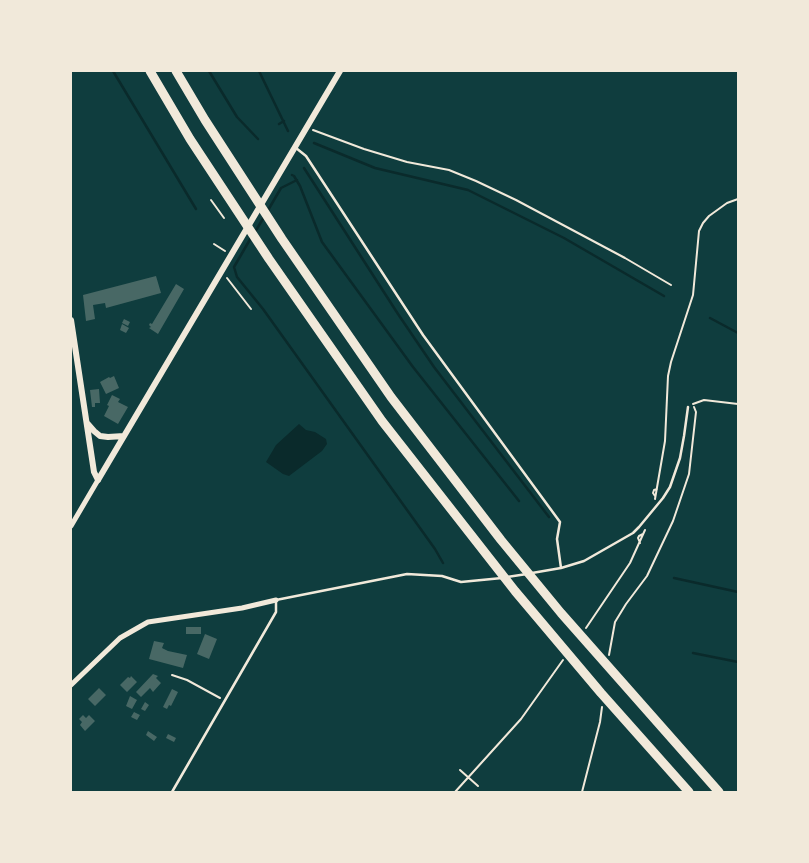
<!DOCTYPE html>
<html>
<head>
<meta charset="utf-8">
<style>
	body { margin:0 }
	#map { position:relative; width:809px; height:863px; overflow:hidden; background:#0f3d3e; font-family:"Exo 2",sans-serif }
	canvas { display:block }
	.frame { position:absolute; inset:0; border:72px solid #f1e9da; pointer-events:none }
</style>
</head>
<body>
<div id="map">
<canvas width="809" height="863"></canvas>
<div class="frame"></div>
</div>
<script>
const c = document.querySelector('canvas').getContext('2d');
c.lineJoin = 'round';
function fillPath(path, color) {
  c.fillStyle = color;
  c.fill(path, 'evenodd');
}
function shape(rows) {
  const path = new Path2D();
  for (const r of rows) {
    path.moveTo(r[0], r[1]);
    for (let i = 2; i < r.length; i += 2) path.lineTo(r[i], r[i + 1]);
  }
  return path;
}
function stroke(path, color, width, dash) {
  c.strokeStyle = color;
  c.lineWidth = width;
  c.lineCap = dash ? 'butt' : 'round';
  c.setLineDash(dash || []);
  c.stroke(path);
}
fillPath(shape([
	[299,424,306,430,315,432,326,439,327,444,322,451,289,476,283,474,266,462,276,445]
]), '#0a2a2b');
stroke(shape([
	[113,71,196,209],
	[209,71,237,117,258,139],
	[259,71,288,131],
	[279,124,284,121],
	[314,143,375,168,468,190,564,238,664,296],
	[304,168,398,314,434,367,549,517],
	[292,175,294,176,300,186,322,242,413,367,519,501],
	[267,212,281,188,297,180],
	[255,232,264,217],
	[252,236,234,267,237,277,263,309,435,549,443,563],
	[710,318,738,333],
	[674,578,738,592],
	[693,653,738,662]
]), '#0a2a2b', 2.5);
fillPath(shape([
	[156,276,161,293,106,308,105,303,93,305,95,319,86,321,83,295],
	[176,284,184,289,158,334,149,328,151,327,149,325,150,323,152,324],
	[124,319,130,322,128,326,122,323],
	[122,324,129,328,126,333,120,330],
	[114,376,119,388,106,394,100,382,109,377,110,378],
	[99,389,100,403,95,403,95,407,92,407,90,390],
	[112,395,120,399,118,402,128,407,118,424,104,416,109,406,107,405],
	[186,627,201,627,201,634,186,634],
	[205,634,217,639,209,659,197,654],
	[154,641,164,643,162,648,168,651,187,655,183,668,149,659],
	[153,674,158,676,156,678,161,683,153,692,150,688,141,697,136,692],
	[131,676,137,682,127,692,120,685,128,677,130,678],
	[99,688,106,695,95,706,88,699],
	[172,689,178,692,171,706,169,705,167,709,163,707],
	[130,696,137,700,132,709,126,706],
	[145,702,149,705,145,711,141,709],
	[134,712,140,715,137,720,131,717],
	[83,715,86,718,89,715,95,721,85,731,80,725,82,722,79,719],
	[148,731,157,737,154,741,146,735],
	[168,734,176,738,174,742,166,738]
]), '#486865');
stroke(shape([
	[313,130,364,149,407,162,449,170,476,181,516,200,625,258,671,285],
	[211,200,224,218],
	[214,244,225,251],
	[227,278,251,309],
	[693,404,704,400,738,404],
	[655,496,653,493,654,490,657,489],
	[655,499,665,441,668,376,671,362,693,295,699,231,703,223,709,216,727,203,738,199],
	[640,543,638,538,639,536,643,534],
	[586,628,630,563,645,530],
	[609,655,615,622,626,604,647,576,673,521,689,474,696,412,694,407],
	[172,675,187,680,220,698],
	[460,770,478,786],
	[455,792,521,719,563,660],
	[582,792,600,722,602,707]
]), '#f1e9da', 2);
stroke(shape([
	[296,148,306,156,423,335,560,522,557,539,561,568],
	[532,573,561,568,584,561,633,533,639,527,663,498,670,487,680,458,684,436,688,407],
	[507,577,527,574],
	[172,792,276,612,276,600,407,574,442,576,461,582,502,578]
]), '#f1e9da', 2.5);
stroke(shape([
	[71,526,98,480],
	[71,685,120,638,148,622,242,608,276,600]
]), '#f1e9da', 5);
stroke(shape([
	[71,320,94,472,98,480],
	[87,423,94,431,100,436,108,437,124,436],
	[98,480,340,71]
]), '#f1e9da', 6);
stroke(shape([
	[150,71,190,139,269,259,382,421,515,591,601,693,689,792],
	[176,71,205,120,282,239,391,397,501,540,561,613,719,792]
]), '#f1e9da', 9);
</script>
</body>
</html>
